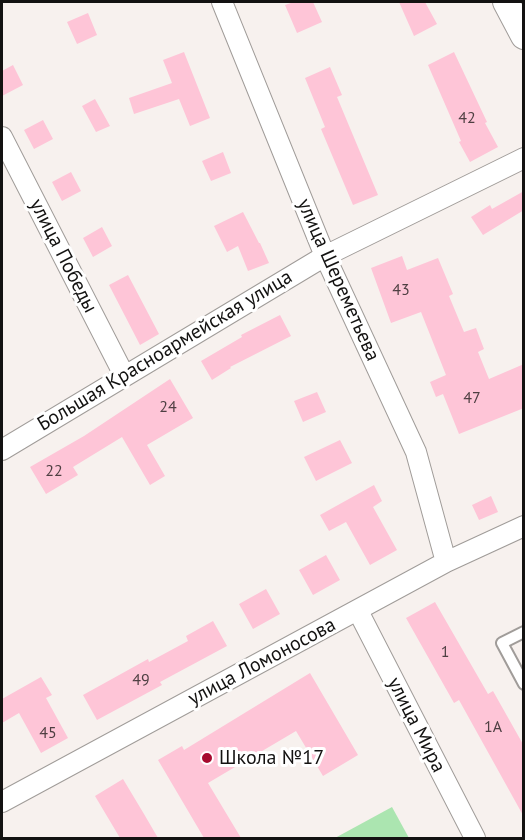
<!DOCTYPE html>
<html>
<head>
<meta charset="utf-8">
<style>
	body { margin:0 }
	#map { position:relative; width:525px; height:840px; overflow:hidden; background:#f7f1ee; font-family:"PT Sans",sans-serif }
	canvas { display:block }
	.frame { position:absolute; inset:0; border:3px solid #131211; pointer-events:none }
</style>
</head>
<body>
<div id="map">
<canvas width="525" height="840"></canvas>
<div class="frame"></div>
</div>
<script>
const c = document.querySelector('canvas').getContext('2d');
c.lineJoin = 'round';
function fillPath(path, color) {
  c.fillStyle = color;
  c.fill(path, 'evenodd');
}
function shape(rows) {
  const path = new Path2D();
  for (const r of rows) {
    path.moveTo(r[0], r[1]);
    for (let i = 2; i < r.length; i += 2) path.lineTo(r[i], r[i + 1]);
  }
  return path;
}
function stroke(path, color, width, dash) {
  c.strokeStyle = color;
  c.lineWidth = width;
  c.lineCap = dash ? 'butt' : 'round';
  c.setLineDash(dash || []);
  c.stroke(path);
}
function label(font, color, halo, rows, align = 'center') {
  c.font = font + ' "PT Sans",sans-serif';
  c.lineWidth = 6;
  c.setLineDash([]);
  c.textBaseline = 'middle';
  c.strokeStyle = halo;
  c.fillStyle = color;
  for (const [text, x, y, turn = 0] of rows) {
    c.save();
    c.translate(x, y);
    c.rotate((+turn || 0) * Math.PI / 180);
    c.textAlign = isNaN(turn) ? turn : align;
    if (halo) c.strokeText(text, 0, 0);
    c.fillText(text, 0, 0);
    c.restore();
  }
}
fillPath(shape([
	[392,807,409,838,335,838]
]), '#abe5b0');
fillPath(shape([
	[294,2,313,2,322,22,297,33,285,5],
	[399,2,425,2,437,24,414,36],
	[88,13,97,35,77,44,67,22],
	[184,52,210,118,190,126,179,99,134,114,129,98,172,83,163,60],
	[454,52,487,122,485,123,498,147,470,162,459,142,461,141,428,65],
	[13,65,23,85,2,96,2,71],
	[330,67,342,95,337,97,378,195,353,205,321,129,325,127,305,78],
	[95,99,110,126,96,132,82,106],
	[43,120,53,139,34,149,24,130],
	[223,152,231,173,211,181,202,161],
	[71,172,81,191,62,201,52,182],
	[524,191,524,210,483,235,471,217,490,205,492,209],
	[243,212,259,243,260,243,269,263,248,271,238,246,227,252,214,226],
	[102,227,112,246,93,257,83,238],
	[402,256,407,270,438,258,453,294,449,296,464,332,476,328,484,349,478,352,489,379,524,364,524,408,459,434,443,394,436,397,430,382,446,375,421,312,391,323,371,268],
	[128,275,159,334,140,345,109,285],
	[280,315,291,336,230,367,231,368,212,380,201,361,242,337,241,335],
	[170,379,193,418,147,445,165,476,150,485,122,437,73,467,78,475,46,494,30,467,84,436],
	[317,392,326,412,303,422,294,401],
	[340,440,352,463,316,481,304,457],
	[374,485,382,501,373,507,397,550,370,565,346,522,329,531,320,515],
	[491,496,498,512,479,520,472,505],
	[326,555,340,580,313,595,299,570],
	[266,589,280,614,253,629,239,604],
	[435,602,488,694,493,691,524,746,524,817,459,700,454,703,406,618],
	[213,621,227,646,160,682,162,685,97,720,83,695,148,659,149,662,188,641,186,636],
	[310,673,358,755,323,776,296,731,208,783,241,838,204,838,158,760,182,746,184,750],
	[41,677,52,695,46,698,68,738,41,753,19,713,2,723,2,699],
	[123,779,144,814,158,838,120,838,95,796]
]), '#fec5d7');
const service = shape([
	[524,632,502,643,524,684]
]);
const minor = shape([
	[222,2,325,256,416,452,446,562],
	[2,137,124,375],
	[2,450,325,256,524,158],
	[358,611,475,838],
	[2,802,446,562,524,526]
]);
const tertiary = shape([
	[506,2,524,36]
]);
stroke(service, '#a09c99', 14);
stroke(minor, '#a09c99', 22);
stroke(tertiary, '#a09c99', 28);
stroke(service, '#fff', 10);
stroke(minor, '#fff', 20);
stroke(tertiary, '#fff', 26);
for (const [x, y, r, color] of [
	[207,758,6,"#a60b2f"]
]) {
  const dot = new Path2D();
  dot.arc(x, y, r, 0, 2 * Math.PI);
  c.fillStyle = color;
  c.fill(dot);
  stroke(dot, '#fff', 2);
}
label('16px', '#4e3f42', null, [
	["42",467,118],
	["43",401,290],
	["47",472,398],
	["24",168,407],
	["22",54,471],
	["1",445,652],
	["49",141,680],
	["1А",493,727],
	["45",48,733]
]);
label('20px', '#131211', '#fff', [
	["улица Победы",63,256,63],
	["улица Шереметьева",338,280,66],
	["Большая Красноармейская улица",165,351,-31],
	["улица Ломоносова",262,662,-28],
	["улица Мира",416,725,63]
]);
label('20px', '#131211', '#fff', [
	["Школа №17",219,758]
], 'left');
</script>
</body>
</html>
